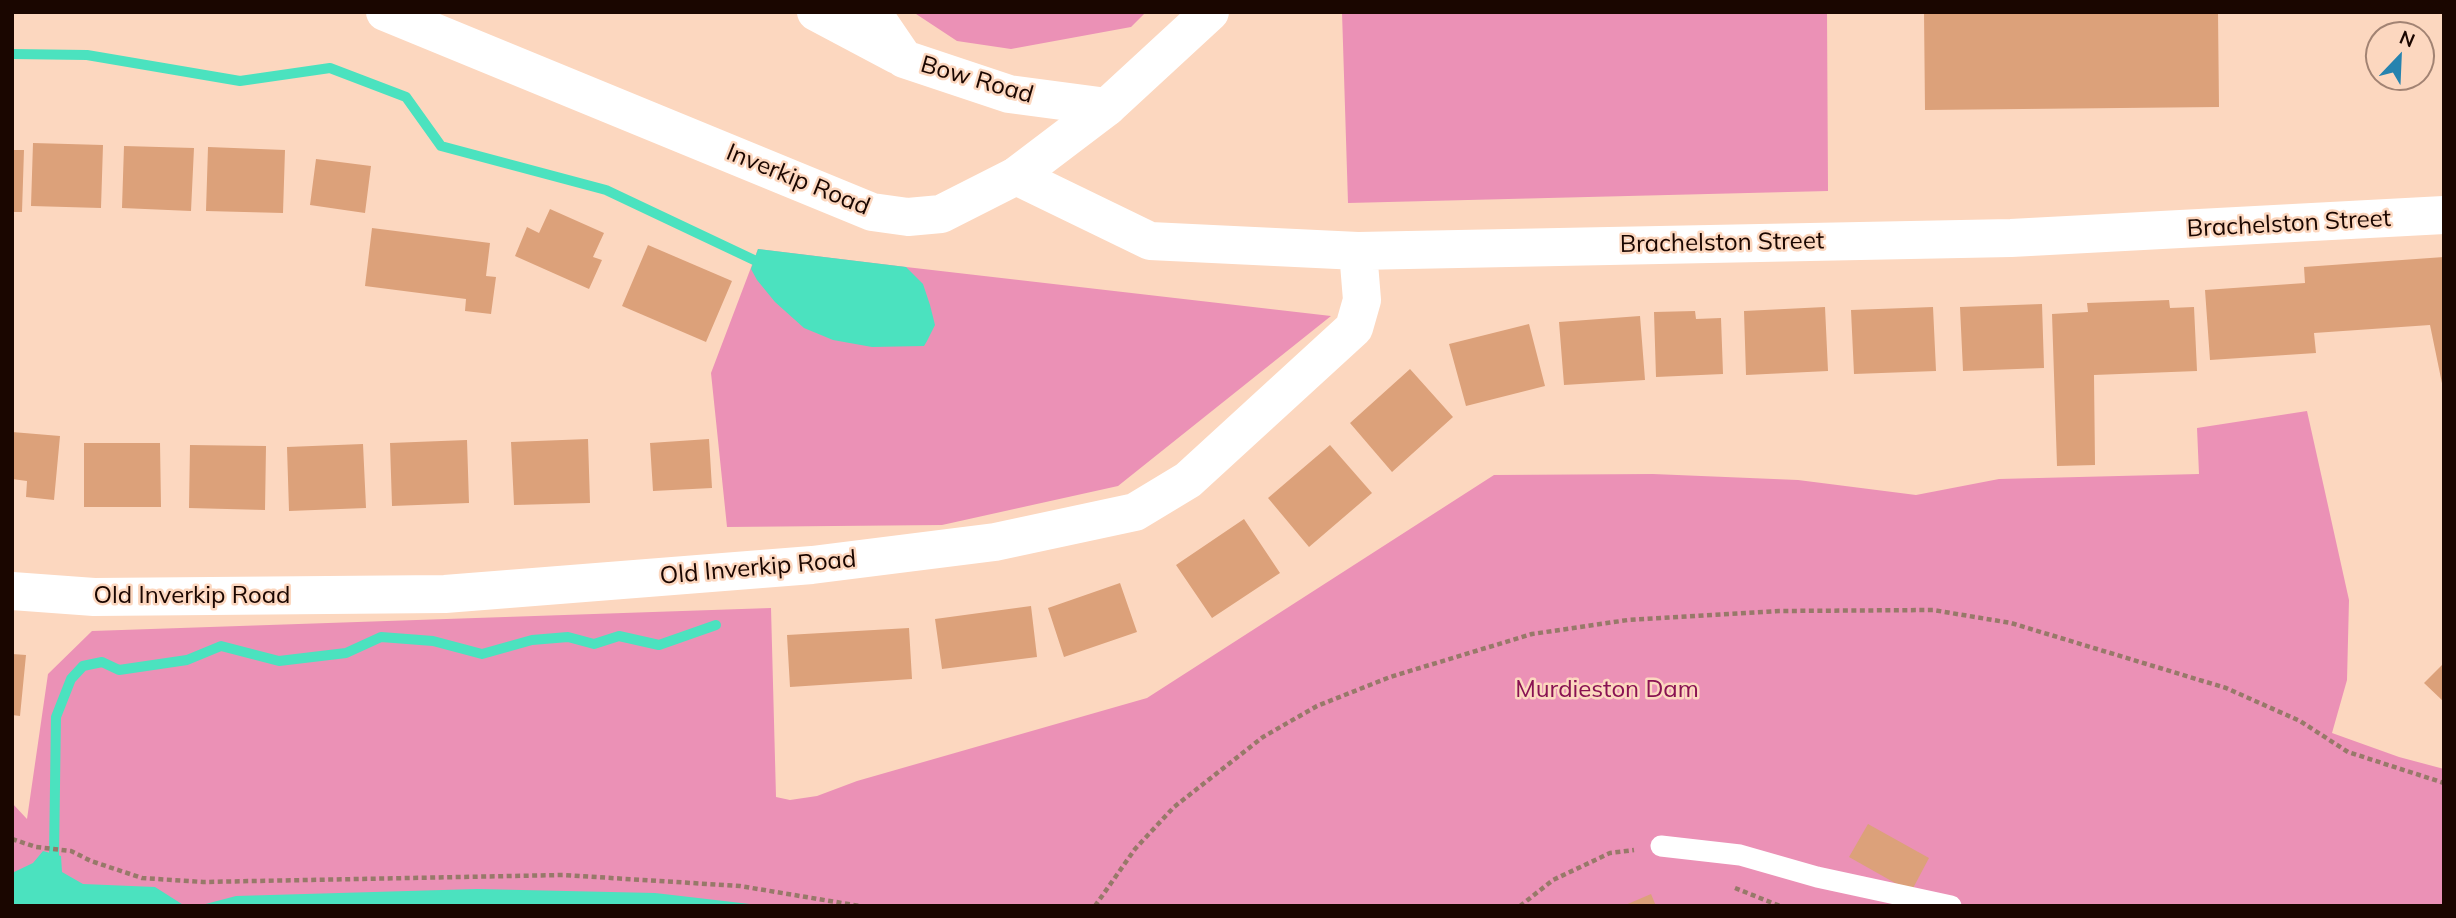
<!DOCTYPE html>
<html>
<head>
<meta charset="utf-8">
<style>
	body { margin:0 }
	#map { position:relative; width:2456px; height:918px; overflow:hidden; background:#fcd7bf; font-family:Mulish,sans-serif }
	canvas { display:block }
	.frame { position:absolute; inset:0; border:14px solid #1a0600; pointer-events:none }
	.north { position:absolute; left:2365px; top:21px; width:70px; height:70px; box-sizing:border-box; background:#fcd7bf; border:2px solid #a28373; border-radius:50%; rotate:23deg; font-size:19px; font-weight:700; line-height:28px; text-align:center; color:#1a0600 }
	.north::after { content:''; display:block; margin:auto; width:24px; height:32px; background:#2583af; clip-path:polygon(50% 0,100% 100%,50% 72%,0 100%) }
</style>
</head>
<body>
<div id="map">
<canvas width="2456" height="918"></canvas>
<div class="frame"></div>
<div class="north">N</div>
</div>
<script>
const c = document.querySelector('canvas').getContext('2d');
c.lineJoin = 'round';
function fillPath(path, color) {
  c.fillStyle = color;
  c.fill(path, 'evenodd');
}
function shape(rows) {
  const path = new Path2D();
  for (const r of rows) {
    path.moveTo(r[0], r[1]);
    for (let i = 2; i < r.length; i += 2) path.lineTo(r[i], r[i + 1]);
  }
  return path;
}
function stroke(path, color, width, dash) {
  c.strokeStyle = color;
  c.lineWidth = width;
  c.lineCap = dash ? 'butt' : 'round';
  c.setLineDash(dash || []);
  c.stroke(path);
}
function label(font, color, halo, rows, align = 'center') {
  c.font = font + ' Mulish,sans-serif';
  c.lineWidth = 5;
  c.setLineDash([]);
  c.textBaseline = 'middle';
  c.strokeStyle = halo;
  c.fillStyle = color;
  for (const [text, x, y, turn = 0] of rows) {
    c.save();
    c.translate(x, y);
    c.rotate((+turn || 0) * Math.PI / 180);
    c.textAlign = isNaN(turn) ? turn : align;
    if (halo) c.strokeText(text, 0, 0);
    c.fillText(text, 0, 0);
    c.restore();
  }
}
fillPath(shape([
	[913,12,1146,12,1131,27,1011,49,957,41],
	[1342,12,1827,12,1828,191,1348,203],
	[758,249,906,267,1331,316,1118,486,942,525,727,527,711,373],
	[2307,411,2349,600,2347,680,2332,733,2399,757,2444,769,2444,906,12,906,12,803,27,819,48,674,92,631,771,608,776,797,790,800,817,796,857,781,1147,698,1494,475,1653,474,1798,480,1916,495,1999,479,2199,474,2197,428]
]), '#eb91b6');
fillPath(shape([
	[758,249,906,267,923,284,930,305,935,325,927,341,924,346,872,347,833,340,804,328,775,302,757,280,751,269],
	[43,851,61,856,62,872,83,884,155,887,185,906,12,906,12,873,33,863],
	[477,889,655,893,767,906,198,906,236,896]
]), '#4be2bf');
stroke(shape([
	[12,54,87,55,240,81,330,68,406,97,441,146,606,190,754,260],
	[54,855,56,717,71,679,83,666,102,662,119,670,187,660,221,646,279,661,346,653,381,637,433,641,482,654,532,640,568,637,594,644,619,636,659,645,716,625]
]), '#4be2bf', 10);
fillPath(shape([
	[1924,12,2218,12,2219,107,1925,110],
	[33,143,103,145,101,208,31,206],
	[124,146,194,148,191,211,122,208],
	[208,147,285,150,283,213,206,211],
	[12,150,24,150,22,212,12,212],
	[316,159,371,166,365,213,310,205],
	[550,209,604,233,593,257,602,260,589,289,515,256,527,227,539,233],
	[372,228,490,243,486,276,496,277,491,314,465,311,466,299,365,286],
	[648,245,732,281,706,342,622,306],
	[2444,257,2444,393,2430,325,2314,333,2316,353,2210,360,2205,290,2305,283,2304,267],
	[2169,300,2170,308,2194,307,2197,371,2094,375,2095,465,2057,466,2052,314,2088,312,2087,303],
	[2042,304,2044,368,1963,371,1960,307],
	[1825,307,1828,371,1746,375,1744,311],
	[1933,307,1936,371,1854,374,1851,310],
	[1695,311,1696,319,1721,318,1723,374,1656,377,1654,312],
	[1640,316,1645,380,1564,385,1559,322],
	[1529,324,1545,386,1466,406,1449,344],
	[1410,369,1453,417,1392,472,1350,423],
	[12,432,60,436,54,500,26,497,27,481,12,479],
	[588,439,590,503,514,505,511,442],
	[709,439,712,488,653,491,650,443],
	[467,440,469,503,392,506,390,443],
	[84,443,160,443,161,507,84,507],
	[363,444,366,508,289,511,287,447],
	[190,445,266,446,265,510,189,508],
	[1330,445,1372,493,1309,547,1268,498],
	[1244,519,1280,573,1212,618,1176,565],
	[1120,583,1137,632,1064,657,1048,608],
	[1031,606,1037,657,942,669,935,619],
	[909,628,912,679,790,687,787,635],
	[12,654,26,655,20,716,12,715],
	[2444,663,2444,702,2424,683],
	[1868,824,1929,858,1911,892,1849,857],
	[1651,894,1656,906,1623,906]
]), '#dca17a');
stroke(shape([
	[12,839,36,847,71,851,91,861,142,878,203,882,563,875,740,886,860,906],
	[1735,888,1780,906],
	[1095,906,1135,849,1174,807,1263,737,1317,706,1390,677,1532,634,1628,620,1779,611,1933,610,2011,623,2226,688,2300,721,2348,752,2444,783],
	[1520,906,1553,880,1610,853,1634,850]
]), '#977969', 4.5, [5, 3.5]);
stroke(shape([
	[1661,846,1740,855,1817,877,1951,906]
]), '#fff', 21);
stroke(shape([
	[816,12,897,55],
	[872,12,904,59,1009,94,1107,107],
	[1016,176,1150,241,1358,251,2011,238,2444,215],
	[12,591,94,597,445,594,812,565,995,542,1135,512,1188,480,1354,328,1362,300,1358,251]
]), '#fff', 38);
stroke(shape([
	[385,12,872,212,908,217,941,214,1016,176,1107,107,1210,12]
]), '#fff', 38);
label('24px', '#1a0600', '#fcd7bf', [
	["Bow Road",977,80,16],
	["Inverkip Road",798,180,22],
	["Brachelston Street",2289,224,-3],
	["Brachelston Street",1722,243,-1],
	["Old Inverkip Road",758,568,-5],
	["Old Inverkip Road",192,596]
]);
label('24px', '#891252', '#fcd7bf', [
	["Murdieston Dam",1607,690]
]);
</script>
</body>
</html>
